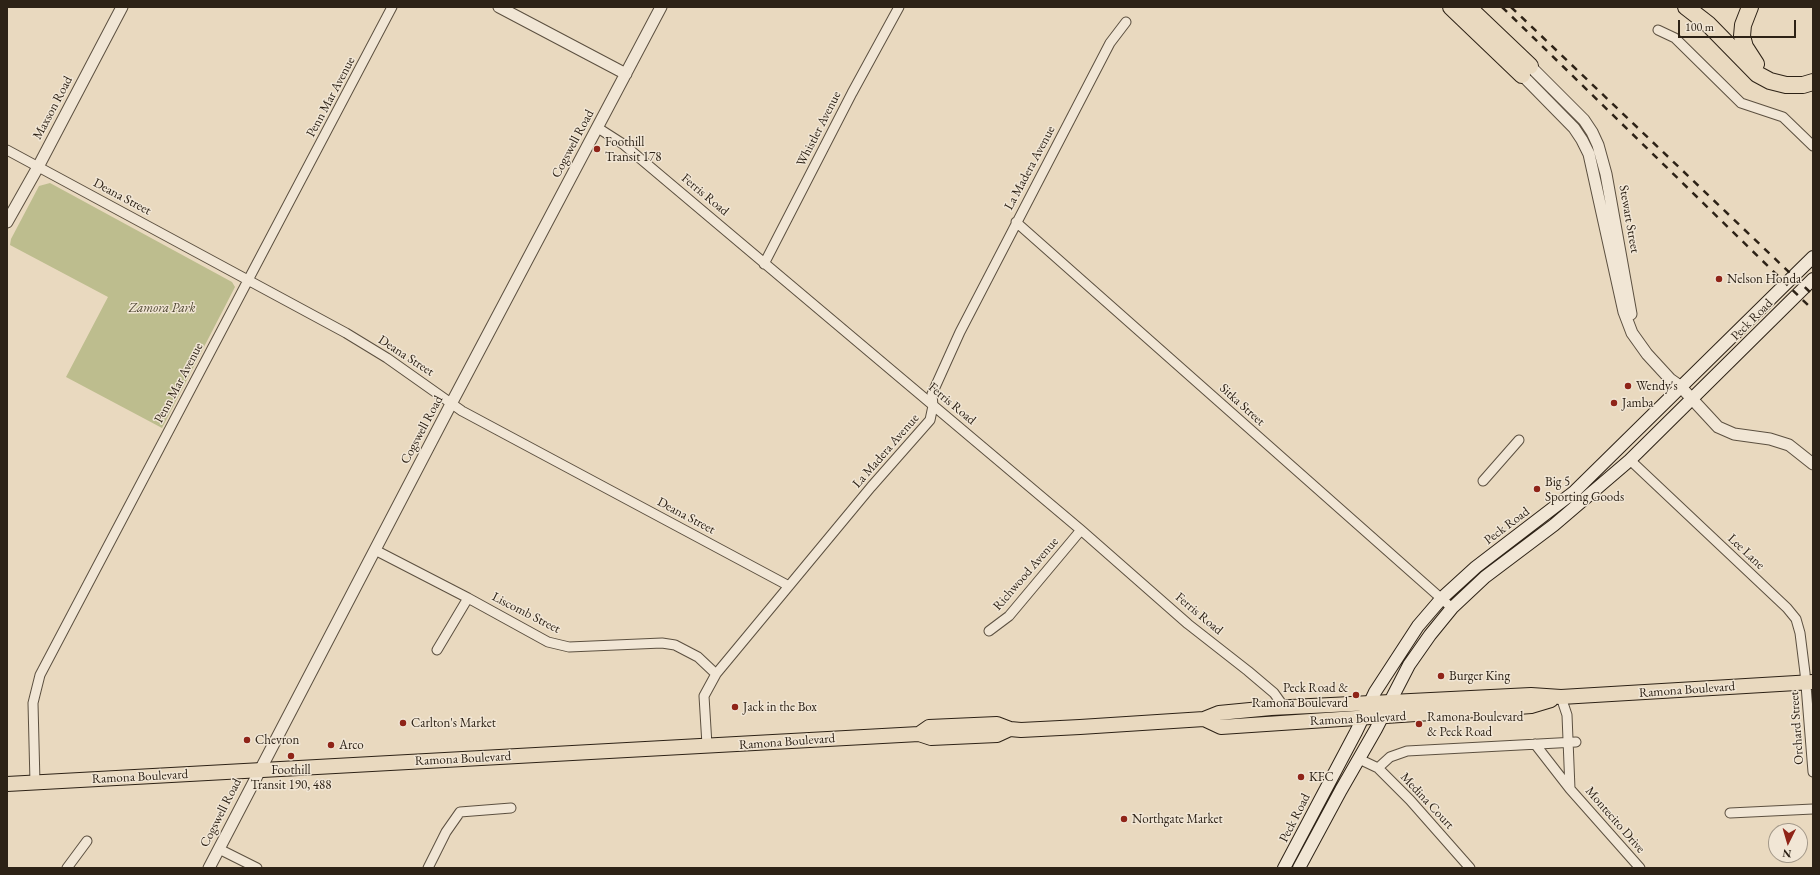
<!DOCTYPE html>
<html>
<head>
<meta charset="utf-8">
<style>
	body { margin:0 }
	#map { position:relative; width:1820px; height:875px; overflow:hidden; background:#e9d9bf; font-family:"EB Garamond",serif }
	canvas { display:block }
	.frame { position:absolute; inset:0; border:8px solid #2d2216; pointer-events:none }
	.north { position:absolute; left:1768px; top:823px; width:40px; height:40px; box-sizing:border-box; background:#f1e6d5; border:1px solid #a39889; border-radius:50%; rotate:185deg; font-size:11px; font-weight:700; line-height:16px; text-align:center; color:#2d2216 }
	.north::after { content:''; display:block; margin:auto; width:14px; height:18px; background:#8f2418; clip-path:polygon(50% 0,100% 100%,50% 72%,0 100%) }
	.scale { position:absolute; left:1678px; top:20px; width:118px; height:18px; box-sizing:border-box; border:2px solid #2d2216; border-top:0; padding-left:5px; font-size:12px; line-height:14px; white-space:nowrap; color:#2d2216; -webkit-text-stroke:3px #f1e6d5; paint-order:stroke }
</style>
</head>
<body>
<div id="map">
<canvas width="1820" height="875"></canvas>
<div class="frame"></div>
<div class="north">N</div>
<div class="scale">100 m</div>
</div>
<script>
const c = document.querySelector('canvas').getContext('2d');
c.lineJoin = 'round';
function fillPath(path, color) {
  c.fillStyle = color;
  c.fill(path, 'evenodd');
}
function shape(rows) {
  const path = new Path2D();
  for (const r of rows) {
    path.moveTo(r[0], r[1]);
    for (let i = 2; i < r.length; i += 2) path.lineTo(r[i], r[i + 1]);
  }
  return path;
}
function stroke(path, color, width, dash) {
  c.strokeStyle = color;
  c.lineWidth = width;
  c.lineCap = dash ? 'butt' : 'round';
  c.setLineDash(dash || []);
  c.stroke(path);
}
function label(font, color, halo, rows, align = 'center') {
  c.font = font + ' "EB Garamond",serif';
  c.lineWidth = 3;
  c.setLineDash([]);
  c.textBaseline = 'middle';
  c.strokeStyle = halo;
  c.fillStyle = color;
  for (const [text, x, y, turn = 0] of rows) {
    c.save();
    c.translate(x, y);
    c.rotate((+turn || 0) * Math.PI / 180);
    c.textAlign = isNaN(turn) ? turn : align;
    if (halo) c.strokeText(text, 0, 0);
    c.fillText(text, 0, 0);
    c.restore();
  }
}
fillPath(shape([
	[50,183,232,282,235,287,162,428,66,377,108,297,10,245,11,239,39,186]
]), '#bdbd8e');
const minor = shape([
	[1658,30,1675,38,1741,103,1783,117,1813,146],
	[598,128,623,144,1081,530,1188,624,1248,671,1274,693,1284,707],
	[7,150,346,333,387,358,462,411,789,586],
	[1016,222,1452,608],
	[764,264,852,93,899,7],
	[1630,460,1787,608,1796,619,1800,633,1805,673,1813,772],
	[1483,481,1519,440],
	[375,550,468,598,548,642,569,647,662,643,675,645,698,657,716,674],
	[989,631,1009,616,1081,530],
	[437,650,468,598],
	[1561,697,1567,715,1570,789],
	[1535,744,1570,789,1640,868],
	[707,745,704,696,716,674,871,487,930,420,933,406,932,394,960,332,1110,43,1126,22],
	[1359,759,1378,768,1410,800,1470,868],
	[1378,768,1390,757,1407,751,1576,742],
	[35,783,33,703,40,675,392,7],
	[1730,813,1813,809],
	[219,849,257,868],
	[67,868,87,841],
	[428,868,446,832,460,812,511,808]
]);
const tertiary = shape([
	[499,7,626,74],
	[1530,66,1584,120,1592,132,1598,145,1606,174,1631,314],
	[1522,75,1574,128,1582,140,1589,154,1624,312,1632,333,1647,354,1670,379,1680,386,1718,427,1734,434,1770,439,1789,445,1813,464],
	[7,222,38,167,122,7],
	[209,868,451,404,661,7]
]);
const secondary = shape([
	[1284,868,1356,732,1375,692,1418,626,1442,598,1476,567,1574,492,1813,257],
	[1299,868,1341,790,1376,729,1409,665,1430,635,1452,608,1485,577,1554,525,1630,460,1813,279]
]);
const primary = shape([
	[1204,719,1221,727,1506,708,1531,706,1551,700],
	[919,734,929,727,997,724,1010,729,1021,730,1080,727,1204,719,1219,713,1271,708,1531,695,1561,697,1813,682],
	[7,784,919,734,931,738,997,735,1010,729]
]);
const motorway = shape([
	[1451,7,1522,75],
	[1468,7,1530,66],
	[1686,7,1708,24,1757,74,1770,81,1786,85,1803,85,1813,82],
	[1750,7,1743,25,1742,36,1745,47,1756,64]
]);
stroke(minor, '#5c5040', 11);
stroke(tertiary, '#5c5040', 13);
stroke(secondary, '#2d2216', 14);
stroke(primary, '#2d2216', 16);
stroke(motorway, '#2d2216', 18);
stroke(minor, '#f1e6d5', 9);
stroke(tertiary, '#f1e6d5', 11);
stroke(secondary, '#f1e6d5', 12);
stroke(primary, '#e9d9bf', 14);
stroke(motorway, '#e9d9bf', 16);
stroke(shape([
	[1502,7,1813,310],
	[1511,7,1813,295]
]), '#2d2216', 2.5, [7, 7]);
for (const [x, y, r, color] of [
	[597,149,4,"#8f2418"],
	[1719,279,4,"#8f2418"],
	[1628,386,4,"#8f2418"],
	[1614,403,4,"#8f2418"],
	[1537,489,4,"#8f2418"],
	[1441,676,4,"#8f2418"],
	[1356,695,4,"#8f2418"],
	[735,707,4,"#8f2418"],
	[403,723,4,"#8f2418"],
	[1419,724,4,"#8f2418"],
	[247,740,4,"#8f2418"],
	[331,745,4,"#8f2418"],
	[291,756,4,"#8f2418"],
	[1301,777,4,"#8f2418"],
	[1124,819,4,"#8f2418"]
]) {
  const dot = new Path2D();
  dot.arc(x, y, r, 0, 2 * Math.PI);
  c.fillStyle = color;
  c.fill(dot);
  stroke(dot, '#f1e6d5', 1.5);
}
label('13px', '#2d2216', '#f1e6d5', [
	["Penn Mar Avenue",331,97,-62],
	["Maxson Road",53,108,-62],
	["Whistler Avenue",819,129,-63],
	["Cogswell Road",573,144,-62],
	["La Madera Avenue",1030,168,-62],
	["Ferris Road",705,195,40],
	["Deana Street",122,197,28],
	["Stewart Street",1629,219,80],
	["Peck Road",1752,320,-45],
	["Deana Street",406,356,33],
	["Penn Mar Avenue",179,383,-62],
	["Ferris Road",952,404,40],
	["Sitka Street",1242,405,42],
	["Cogswell Road",422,430,-62],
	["La Madera Avenue",886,451,-49],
	["Deana Street",686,516,28],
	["Peck Road",1507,526,-37],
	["Lee Lane",1746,552,43],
	["Richwood Avenue",1026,574,-49],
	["Liscomb Street",526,613,27],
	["Ferris Road",1199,614,40],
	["Ramona Boulevard",1687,690,-4],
	["Ramona Boulevard",1358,719,-3],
	["Orchard Street",1797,728,-94],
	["Ramona Boulevard",787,742,-4],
	["Ramona Boulevard",463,759,-3],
	["Ramona Boulevard",140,777,-3],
	["Medina Court",1427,801,47],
	["Cogswell Road",221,813,-63],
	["Peck Road",1295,818,-63],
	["Montecito Drive",1615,820,49]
]);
label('13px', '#2d2216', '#f1e6d5', [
	["Foothill",605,142],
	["Transit 178",605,157],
	["Nelson Honda",1727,279],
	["Wendy's",1636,386],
	["Jamba",1622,403],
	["Big 5",1545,482],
	["Sporting Goods",1545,497],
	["Burger King",1449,676],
	["Peck Road &",1348,688,"right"],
	["Ramona Boulevard",1348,703,"right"],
	["Jack in the Box",743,707],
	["Ramona Boulevard",1427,717],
	["& Peck Road",1427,732],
	["Carlton's Market",411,723],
	["Chevron",255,740],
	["Arco",339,745],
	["Foothill",291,770,"center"],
	["Transit 190, 488",291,785,"center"],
	["KFC",1309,777],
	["Northgate Market",1132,819]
], 'left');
label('italic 13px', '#514934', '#f1e6d5', [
	["Zamora Park",162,308]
]);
</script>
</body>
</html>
